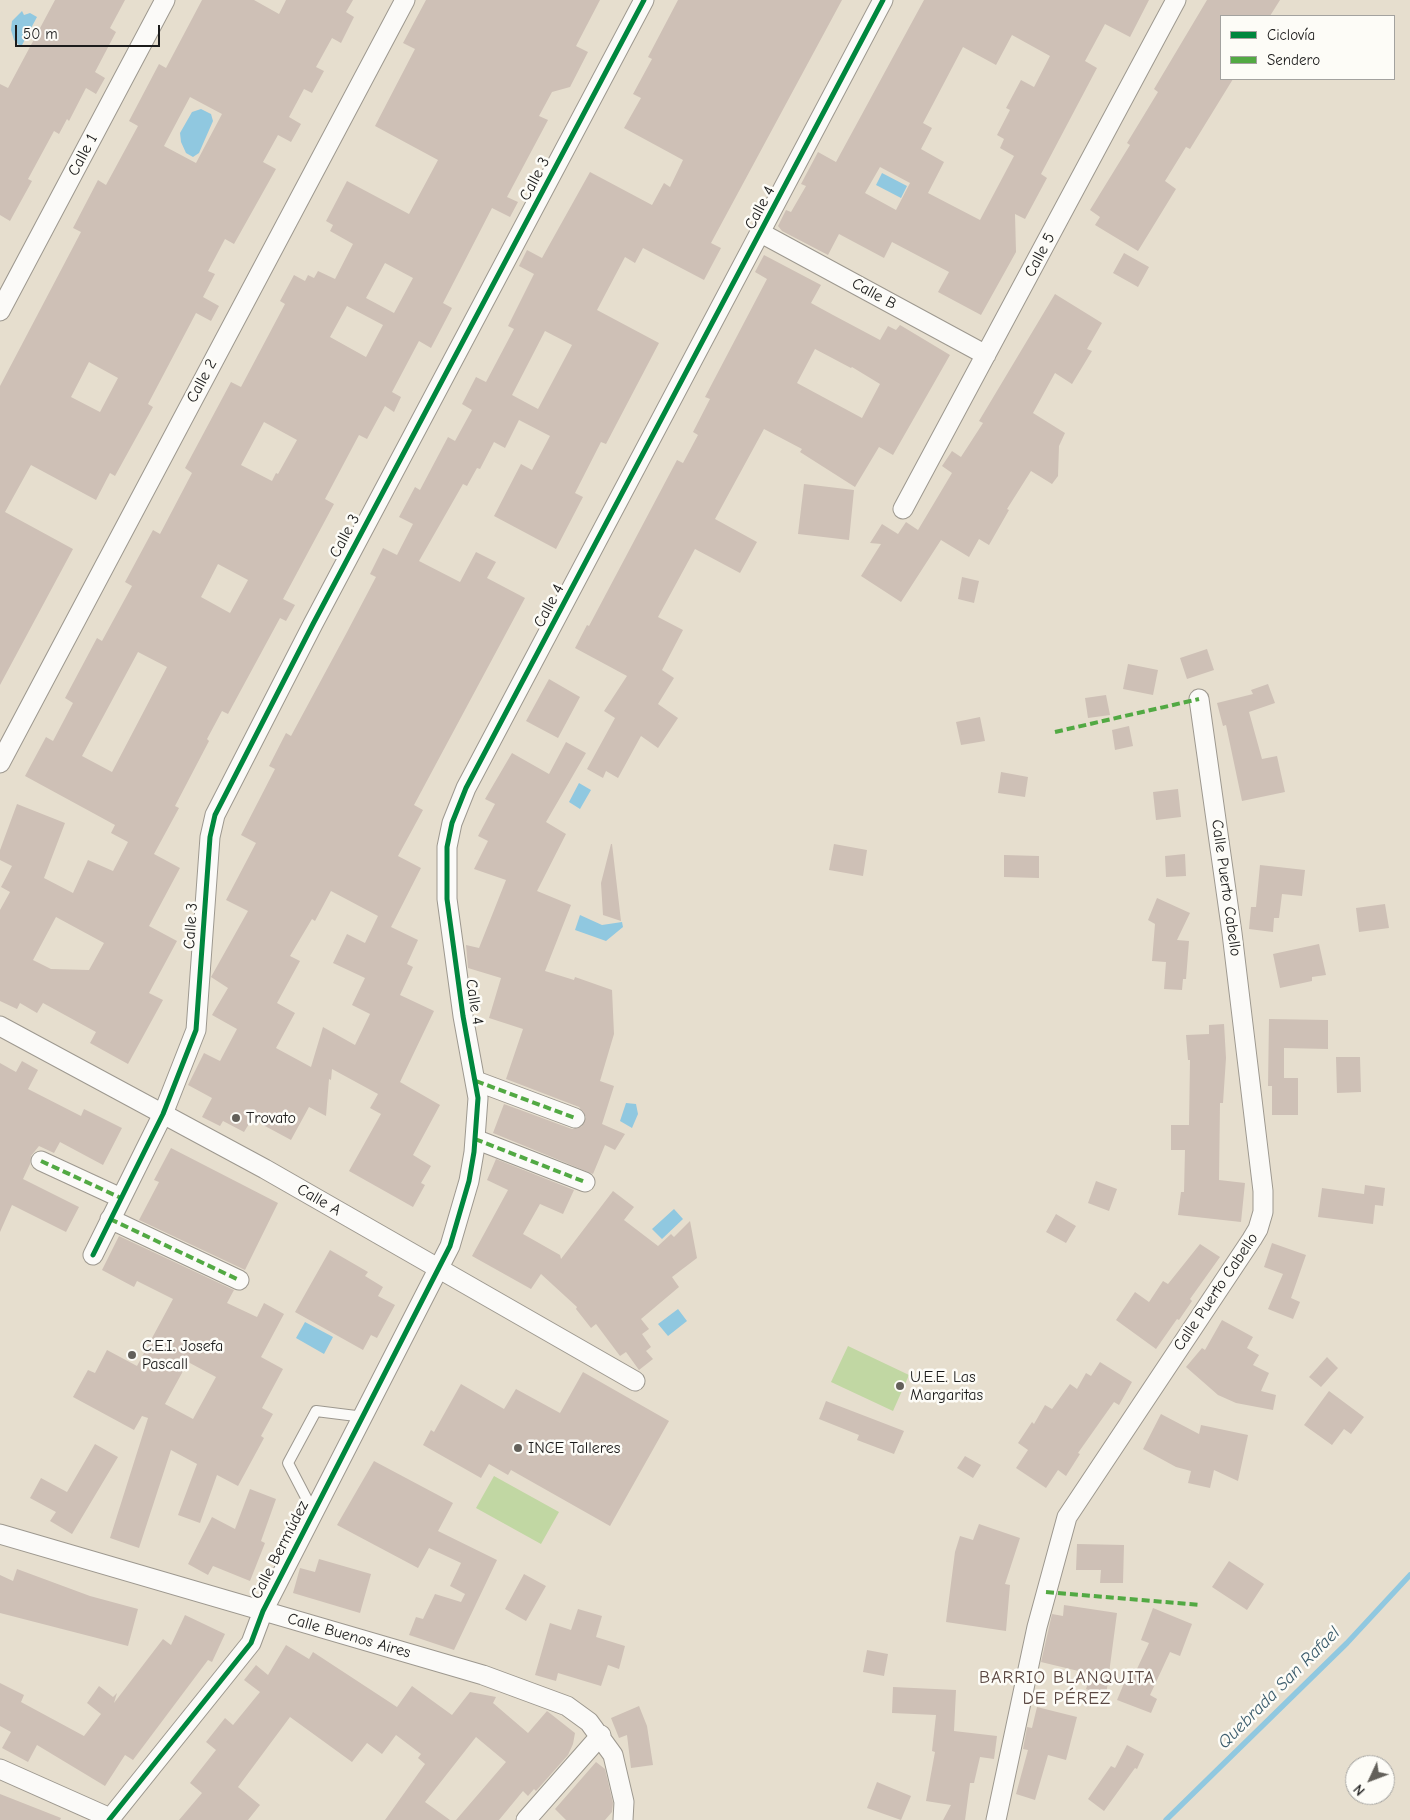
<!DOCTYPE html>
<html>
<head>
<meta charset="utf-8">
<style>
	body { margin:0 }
	#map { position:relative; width:1410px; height:1820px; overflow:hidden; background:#e6dece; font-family:"Comic Neue",sans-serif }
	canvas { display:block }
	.legend { position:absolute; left:1220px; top:15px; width:175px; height:65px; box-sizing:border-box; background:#fdfcf7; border:1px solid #a3a29f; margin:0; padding:6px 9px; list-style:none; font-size:15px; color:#1c1c1c }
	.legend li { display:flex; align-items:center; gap:10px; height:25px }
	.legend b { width:25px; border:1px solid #a3a29f }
	.north { position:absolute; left:1345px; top:1755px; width:50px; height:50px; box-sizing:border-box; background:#fdfcf7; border:1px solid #a3a29f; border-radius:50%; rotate:227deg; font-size:14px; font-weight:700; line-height:20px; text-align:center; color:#1c1c1c }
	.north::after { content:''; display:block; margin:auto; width:18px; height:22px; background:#63605a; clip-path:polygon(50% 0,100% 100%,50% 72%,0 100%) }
	.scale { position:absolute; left:15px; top:25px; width:145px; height:22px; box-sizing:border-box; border:2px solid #1c1c1c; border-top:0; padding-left:6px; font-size:15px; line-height:18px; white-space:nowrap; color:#1c1c1c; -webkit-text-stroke:4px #fdfcf7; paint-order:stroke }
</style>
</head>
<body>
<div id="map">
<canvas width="1410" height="1820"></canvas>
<ul class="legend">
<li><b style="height:6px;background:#00873e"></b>Ciclovía</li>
<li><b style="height:6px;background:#52a943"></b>Sendero</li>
</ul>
<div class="north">N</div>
<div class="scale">50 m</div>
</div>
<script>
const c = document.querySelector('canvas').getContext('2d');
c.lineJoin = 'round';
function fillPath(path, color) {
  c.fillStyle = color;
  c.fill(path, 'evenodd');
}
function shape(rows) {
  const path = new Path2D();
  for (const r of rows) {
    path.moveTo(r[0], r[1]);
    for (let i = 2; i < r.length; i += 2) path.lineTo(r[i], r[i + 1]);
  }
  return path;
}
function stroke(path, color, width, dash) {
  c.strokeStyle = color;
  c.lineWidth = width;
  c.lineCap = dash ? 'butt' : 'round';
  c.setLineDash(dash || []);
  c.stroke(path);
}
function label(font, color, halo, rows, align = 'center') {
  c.font = font + ' "Comic Neue",sans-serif';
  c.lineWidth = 5;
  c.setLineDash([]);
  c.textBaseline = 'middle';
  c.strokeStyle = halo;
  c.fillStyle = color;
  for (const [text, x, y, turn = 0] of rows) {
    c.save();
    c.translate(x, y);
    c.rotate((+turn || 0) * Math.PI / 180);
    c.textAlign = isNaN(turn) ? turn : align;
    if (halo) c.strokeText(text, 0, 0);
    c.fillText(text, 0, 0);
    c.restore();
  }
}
fillPath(shape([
	[848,1346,909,1375,893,1411,831,1382],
	[494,1476,559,1512,541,1544,476,1508]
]), '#c1d7a3');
fillPath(shape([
	[22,11,24,15,30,13,37,17,21,47,14,40,11,30,12,21],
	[201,109,211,114,213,121,199,153,193,157,186,153,181,142,180,133,192,112],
	[882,173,907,186,901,198,876,185],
	[579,783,591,790,580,809,569,802],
	[580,915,602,925,622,922,623,927,606,941,575,930],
	[626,1103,636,1104,638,1114,632,1128,620,1121],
	[674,1209,683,1219,662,1239,652,1229],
	[678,1309,687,1321,668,1336,658,1324],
	[305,1322,333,1337,324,1354,296,1338]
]), '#90c8e0');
stroke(shape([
	[1166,1820,1347,1643,1410,1575]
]), '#90c8e0', 5.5);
fillPath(shape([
	[55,0,125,0,110,28,116,32,95,72,105,78,96,94,86,88,69,121,67,119,59,134,54,131,28,179,32,181,10,221,0,215,0,84,8,88],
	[202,0,254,0,279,14,286,0,353,0,346,12,354,17,341,43,332,38,316,67,324,71,312,93,304,89,289,117,301,124,291,142,278,135,263,162,276,169,234,244,225,239,208,271,215,274,203,297,219,306,211,321,196,313,148,404,153,407,115,476,110,473,96,500,31,465,5,512,73,549,0,685,0,386,81,232,73,228,98,180,106,185,138,126,129,121,159,64,166,68],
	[190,97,222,114,196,163,164,146],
	[89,362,118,378,100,412,71,397],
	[426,0,600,0,576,46,588,52,570,87,552,92,539,116,548,120,507,197,518,202,510,217,492,208,443,303,452,308,431,348,419,341,392,392,401,397,394,412,385,406,367,439,359,435,325,499,334,504,283,599,295,605,286,621,280,618,228,714,222,711,207,739,209,741,175,806,179,808,154,854,180,868,149,926,177,941,149,993,163,1000,128,1064,90,1043,96,1032,43,1003,37,1013,20,1003,17,1009,0,1001,0,910,10,892,1,887,12,866,0,860,0,850,17,804,65,823,44,878,73,893,88,860,113,871,128,842,111,833,115,825,25,776,46,737,53,741,73,703,65,698,97,638,102,641,132,586,125,582,153,530,160,534,192,473,185,468,231,382,241,387,285,304,280,301,294,275,305,281,308,275,314,278,318,271,335,279,353,244,330,231,333,225,326,221,347,181,409,214,438,160,375,126,415,49,403,43],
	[385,263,413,278,394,313,366,298],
	[347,306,383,325,366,357,330,337],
	[264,422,297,440,278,474,276,473,272,481,241,465],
	[218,564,248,580,230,613,201,597],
	[138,652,167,667,112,772,82,756],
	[56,917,104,943,89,970,51,969,33,960],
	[678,0,842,0,711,243,721,248,704,280,643,248,635,263,625,257,597,310,659,343,606,444,601,442,575,493,583,497,556,549,494,516,521,464,532,470,550,436,519,420,505,448,494,442,480,469,477,468,467,486,463,484,419,561,460,582,476,552,496,562,487,578,525,598,414,805,423,810,398,856,421,868,391,927,418,940,407,964,413,967,400,995,434,1011,400,1082,440,1105,413,1155,431,1166,421,1183,425,1185,413,1207,349,1171,381,1114,370,1108,378,1094,332,1069,331,1080,329,1079,326,1116,309,1107,291,1140,252,1119,244,1132,223,1121,220,1126,202,1117,212,1098,188,1085,204,1053,220,1061,237,1029,212,1015,228,988,211,977,248,911,226,900,256,843,241,835,275,769,269,766,286,733,291,736,346,634,376,577,370,574,383,548,397,555,413,524,399,517,415,487,420,490,448,437,455,441,472,410,462,404,476,377,486,382,514,329,508,326,534,274,519,266,527,250,542,258,590,172,652,205,664,183,670,187,683,160,624,128,641,98,633,94,652,59,648,57],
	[545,331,572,345,538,409,512,395],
	[331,891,378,916,365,943,347,934,333,963,365,978,352,1005,370,1014,355,1045,323,1027,311,1067,276,1048,295,1013,277,1003,300,961,290,956,312,919,315,921],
	[924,0,1149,0,1130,37,1105,24,1085,61,1097,68,1041,174,1047,178,1025,219,1015,214,1016,252,981,315,938,292,949,272,892,242,884,258,839,234,828,255,782,231,778,226,786,210,791,212,806,186,801,184,818,152,836,162],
	[1012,35,1050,56,1034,87,1021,80,1006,108,1010,110,997,135,1004,139,1000,148,1014,156,980,220,928,193,944,162,921,149,932,128,923,123,963,47,996,65],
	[880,167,910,183,896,210,865,193],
	[1207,0,1280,0,1270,16,1221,16,1221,79,1233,79,1190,149,1186,147,1165,181,1176,189,1138,251,1095,225,1100,217,1090,210,1130,145,1127,143,1158,92,1154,89],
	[1124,253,1149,267,1138,287,1113,273],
	[764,255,821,285,811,303,833,315,880,340,888,326,896,330,900,325,950,355,893,455,879,447,855,487,800,452,802,449,764,429,715,519,757,542,740,573,695,549,658,617,683,630,662,670,674,678,658,704,678,718,658,748,641,736,618,778,606,771,603,778,587,769,615,718,604,711,627,676,575,648,587,625,589,626,677,460,683,463,698,435,693,432,710,399,705,397,767,279,755,272],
	[815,349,851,368,852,367,880,384,862,418,797,383],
	[1055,294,1102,323,1087,349,1092,351,1072,384,1055,373,1033,413,1065,433,1059,446,1058,476,1052,484,1031,471,1007,509,1009,510,989,545,979,539,969,557,941,540,901,602,861,576,881,544,870,543,882,524,898,534,906,522,918,530,952,473,942,466,952,451,961,457,983,423,979,421],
	[804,484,854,490,849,540,798,534],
	[962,577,979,581,974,603,958,599],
	[1207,649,1214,670,1187,679,1180,658],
	[1128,664,1158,670,1153,695,1123,689],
	[549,679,580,697,558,738,526,721],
	[1268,684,1275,703,1249,712,1262,759,1277,756,1285,792,1242,801,1226,725,1223,726,1217,703,1253,694,1251,690],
	[1106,695,1110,715,1088,718,1085,698],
	[980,717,985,741,961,745,956,722],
	[1129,726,1133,746,1115,750,1112,730],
	[566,742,586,753,546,822,566,834,537,891,571,905,545,971,574,980,575,977,612,990,614,1034,600,1081,614,1086,602,1124,625,1134,615,1150,605,1145,593,1174,493,1133,504,1104,572,1129,582,1126,586,1117,579,1107,506,1079,523,1029,489,1018,501,978,468,968,466,945,479,948,506,880,474,869,488,841,478,836,495,804,485,799,512,753,549,774],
	[1001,772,1028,777,1025,797,998,793],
	[1178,789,1181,817,1156,820,1153,792],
	[611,844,612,844,621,921,603,915,601,883],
	[834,844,867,850,863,876,829,870],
	[1185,854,1186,876,1166,877,1165,856],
	[1004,855,1039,856,1039,878,1004,877],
	[1260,865,1305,870,1302,896,1282,894,1279,918,1274,918,1273,932,1249,929,1251,907,1256,907],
	[1157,898,1190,913,1177,940,1189,941,1186,979,1183,979,1182,990,1164,989,1166,962,1152,961,1155,924,1148,920],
	[1385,904,1389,928,1359,932,1356,908],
	[1319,944,1326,975,1312,977,1312,981,1280,988,1273,954],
	[1269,1019,1328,1020,1328,1049,1284,1048,1284,1078,1298,1078,1298,1115,1272,1115,1272,1086,1268,1086],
	[1224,1024,1226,1058,1223,1103,1220,1103,1219,1180,1245,1183,1241,1222,1178,1215,1181,1192,1184,1192,1185,1150,1171,1150,1171,1125,1189,1125,1190,1060,1188,1060,1186,1035,1209,1034,1209,1025],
	[1336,1057,1360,1057,1361,1092,1337,1093],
	[22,1061,38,1070,28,1089,81,1116,84,1109,122,1128,103,1165,60,1142,54,1153,39,1146,31,1156,30,1164,23,1179,79,1207,66,1232,12,1205,0,1232,0,1063,16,1072],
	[171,1148,278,1203,245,1270,139,1220,159,1182,154,1180],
	[496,1159,574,1190,563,1214,540,1204,523,1234,560,1255,561,1259,613,1191,634,1207,624,1220,658,1246,671,1234,674,1237,690,1221,697,1258,672,1277,679,1287,641,1319,649,1329,642,1334,651,1347,646,1351,653,1359,639,1370,626,1352,620,1356,596,1324,591,1328,576,1309,577,1307,541,1274,531,1289,472,1256,508,1190,487,1180],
	[1096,1181,1117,1189,1109,1211,1088,1203],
	[1365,1185,1385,1188,1383,1206,1375,1205,1373,1224,1318,1217,1322,1188,1364,1194],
	[1056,1214,1076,1226,1066,1243,1046,1232],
	[119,1236,234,1290,227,1303,257,1317,264,1303,284,1314,261,1357,283,1369,262,1408,273,1414,261,1436,264,1438,238,1486,217,1475,200,1523,178,1515,197,1464,171,1450,139,1548,110,1538,148,1418,142,1416,134,1430,73,1397,88,1370,95,1373,107,1350,137,1366,173,1299,137,1281,134,1287,102,1270],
	[188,1362,216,1377,193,1419,165,1404],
	[1272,1243,1306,1255,1291,1298,1300,1302,1293,1319,1268,1309,1283,1274,1264,1267],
	[1200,1244,1220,1257,1190,1299,1192,1301,1179,1320,1177,1319,1156,1349,1116,1320,1135,1292,1149,1302,1163,1281,1168,1284],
	[330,1250,368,1272,365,1276,383,1287,378,1296,395,1305,377,1338,371,1335,363,1350,295,1312],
	[1222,1320,1253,1337,1247,1348,1259,1355,1253,1365,1269,1373,1261,1391,1276,1395,1273,1410,1236,1403,1218,1395,1186,1367,1202,1348,1205,1350],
	[1327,1357,1338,1368,1321,1387,1309,1377],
	[1100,1362,1132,1382,1119,1405,1114,1402,1078,1453,1080,1454,1066,1476,1058,1470,1046,1488,1016,1468,1028,1450,1018,1443,1032,1422,1034,1424,1045,1405,1052,1409,1070,1384,1077,1389,1086,1373,1091,1376],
	[583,1372,669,1421,610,1526,511,1470,508,1475,489,1464,481,1478,423,1445,431,1430,434,1432,461,1384,504,1409,516,1389,560,1413],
	[1329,1391,1364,1417,1351,1434,1344,1429,1332,1445,1304,1425],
	[826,1401,904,1431,894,1454,857,1440,859,1435,819,1419],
	[1161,1414,1199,1434,1201,1425,1248,1435,1238,1481,1214,1470,1210,1488,1188,1483,1191,1471,1176,1467,1143,1449],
	[95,1444,118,1457,72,1534,50,1521,56,1512,30,1498,41,1478,67,1492],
	[965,1456,981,1465,973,1478,957,1468],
	[374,1461,453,1503,438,1531,497,1560,454,1650,409,1635,416,1617,423,1619,435,1594,461,1602,465,1594,450,1586,461,1563,429,1548,418,1568,337,1525],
	[250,1489,276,1499,261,1541,265,1543,250,1581,213,1566,208,1575,188,1564,212,1517,235,1529],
	[979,1524,1020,1538,1005,1584,1010,1585,1006,1631,946,1622,955,1552,960,1536,973,1540],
	[1077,1544,1124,1545,1123,1583,1100,1583,1101,1570,1076,1570],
	[319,1559,371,1574,360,1613,293,1593,300,1568,315,1572],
	[1229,1561,1264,1584,1247,1610,1212,1587],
	[17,1569,90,1596,138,1609,128,1646,0,1613,0,1575,13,1581],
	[524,1574,546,1586,526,1621,505,1609],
	[1064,1605,1117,1613,1106,1696,1086,1689,1091,1674,1041,1662,1052,1614,1063,1616],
	[1153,1608,1192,1624,1180,1656,1170,1652,1150,1695,1157,1699,1151,1713,1117,1700,1130,1669,1136,1671,1149,1643,1141,1640],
	[578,1609,602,1616,596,1637,625,1646,619,1669,608,1665,601,1686,558,1673,556,1681,535,1675,550,1623,571,1630],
	[185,1615,225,1634,212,1662,208,1660,133,1760,125,1755,105,1786,37,1745,28,1762,2,1748,11,1732,0,1726,0,1683,24,1695,21,1702,84,1736,101,1714,87,1703,99,1686,113,1697,117,1693,114,1703,163,1639,171,1645],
	[286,1645,309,1659,313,1652,397,1707,412,1686,452,1715,470,1692,496,1697,493,1703,528,1733,547,1711,575,1733,573,1744,568,1755,536,1791,534,1789,528,1796,523,1791,499,1820,456,1820,506,1762,476,1737,425,1802,450,1820,385,1820,425,1764,418,1758,421,1754,396,1735,382,1754,367,1743,352,1762,290,1717,238,1787,260,1805,248,1820,179,1820,202,1793,190,1783,216,1750,206,1742,225,1718,233,1725,260,1692,244,1680,256,1665,268,1675],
	[867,1650,888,1654,884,1676,863,1672],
	[893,1687,956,1690,954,1731,997,1736,994,1759,980,1757,974,1783,970,1783,965,1820,943,1820,951,1805,926,1801,935,1752,932,1751,936,1715,892,1713],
	[639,1706,647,1726,653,1765,631,1768,627,1735,619,1738,611,1718],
	[1037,1707,1077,1717,1066,1760,1048,1755,1035,1800,1016,1794,1028,1750,1023,1749,1026,1733,1027,1727,1032,1728],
	[1127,1745,1144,1754,1137,1769,1135,1768,1104,1811,1088,1799,1111,1766,1115,1768],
	[596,1762,605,1769,613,1803,612,1812,605,1820,566,1820,555,1809],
	[877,1782,911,1796,901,1820,867,1808],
	[0,1794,61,1818,60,1820,0,1820]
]), '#cec0b6');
const service = shape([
	[314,1513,288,1463,316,1411,364,1417]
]);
const minor = shape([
	[761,233,986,355],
	[0,311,165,0],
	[903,509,1176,0],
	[0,763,405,0],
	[0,1026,265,1169,635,1381],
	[476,1081,575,1118],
	[475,1139,585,1182],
	[41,1161,121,1198],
	[110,1219,239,1280],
	[93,1255,163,1114,196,1030,210,837,215,815,313,624,644,0],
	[0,1534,483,1675,567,1706,589,1722,613,1755,624,1802,623,1820],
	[0,1769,110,1818],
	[109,1820,251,1643,263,1611,450,1246,469,1181,474,1152,478,1098,463,1016,447,899,447,847,452,823,466,788,883,0],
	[526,1820,601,1735],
	[996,1820,1037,1627,1067,1517,1252,1239,1258,1229,1263,1212,1263,1191,1232,933,1199,699]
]);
stroke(service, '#9d988f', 12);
stroke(minor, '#9d988f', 21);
stroke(service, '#fbfaf8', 10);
stroke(minor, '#fbfaf8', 19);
stroke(shape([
	[1055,732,1199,699],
	[476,1081,575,1118],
	[475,1139,585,1182],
	[41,1161,121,1198],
	[110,1219,239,1280],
	[1046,1592,1200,1605]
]), '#52a943', 4, [8, 4]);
stroke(shape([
	[93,1255,163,1114,196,1030,210,837,215,815,313,624,644,0],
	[109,1820,251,1643,263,1611,450,1246,469,1181,474,1152,478,1098,463,1016,447,899,447,847,452,823,466,788,883,0]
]), '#00873e', 5);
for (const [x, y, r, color] of [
	[236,1118,5,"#63605a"],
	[132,1355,5,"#63605a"],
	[900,1386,5,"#63605a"],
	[518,1448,5,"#63605a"]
]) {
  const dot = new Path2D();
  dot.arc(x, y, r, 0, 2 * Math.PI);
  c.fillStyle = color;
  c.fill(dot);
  stroke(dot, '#fdfcf7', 2);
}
label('16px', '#1c1c1c', '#fdfcf7', [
	["Calle 1",83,155,-62],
	["Calle 3",535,179,-62],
	["Calle 4",760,208,-62],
	["Calle 5",1040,255,-62],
	["Calle B",874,294,29],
	["Calle 2",202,381,-62],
	["Calle 3",345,536,-62],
	["Calle 4",549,606,-62],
	["Calle Puerto Cabello",1226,888,82],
	["Calle 3",191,926,-86],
	["Calle 4",474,1002,81],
	["Calle A",319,1200,30],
	["Calle Puerto Cabello",1216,1292,-56],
	["Calle Bermúdez",280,1550,-63],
	["Calle Buenos Aires",349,1636,16]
]);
label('16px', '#1c1c1c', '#fdfcf7', [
	["Trovato",246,1118],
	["C.E.I. Josefa",142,1346],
	["Pascall",142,1364],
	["U.E.E. Las",910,1377],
	["Margaritas",910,1395],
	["INCE Talleres",528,1448]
], 'left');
c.letterSpacing = '1px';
label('18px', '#5b4843', '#fdfcf7', [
	["BARRIO BLANQUITA",1067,1678],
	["DE PÉREZ",1067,1699]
]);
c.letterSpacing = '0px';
label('italic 18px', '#3c5d6d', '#fdfcf7', [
	["Quebrada San Rafael",1279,1688,-45]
]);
</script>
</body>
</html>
